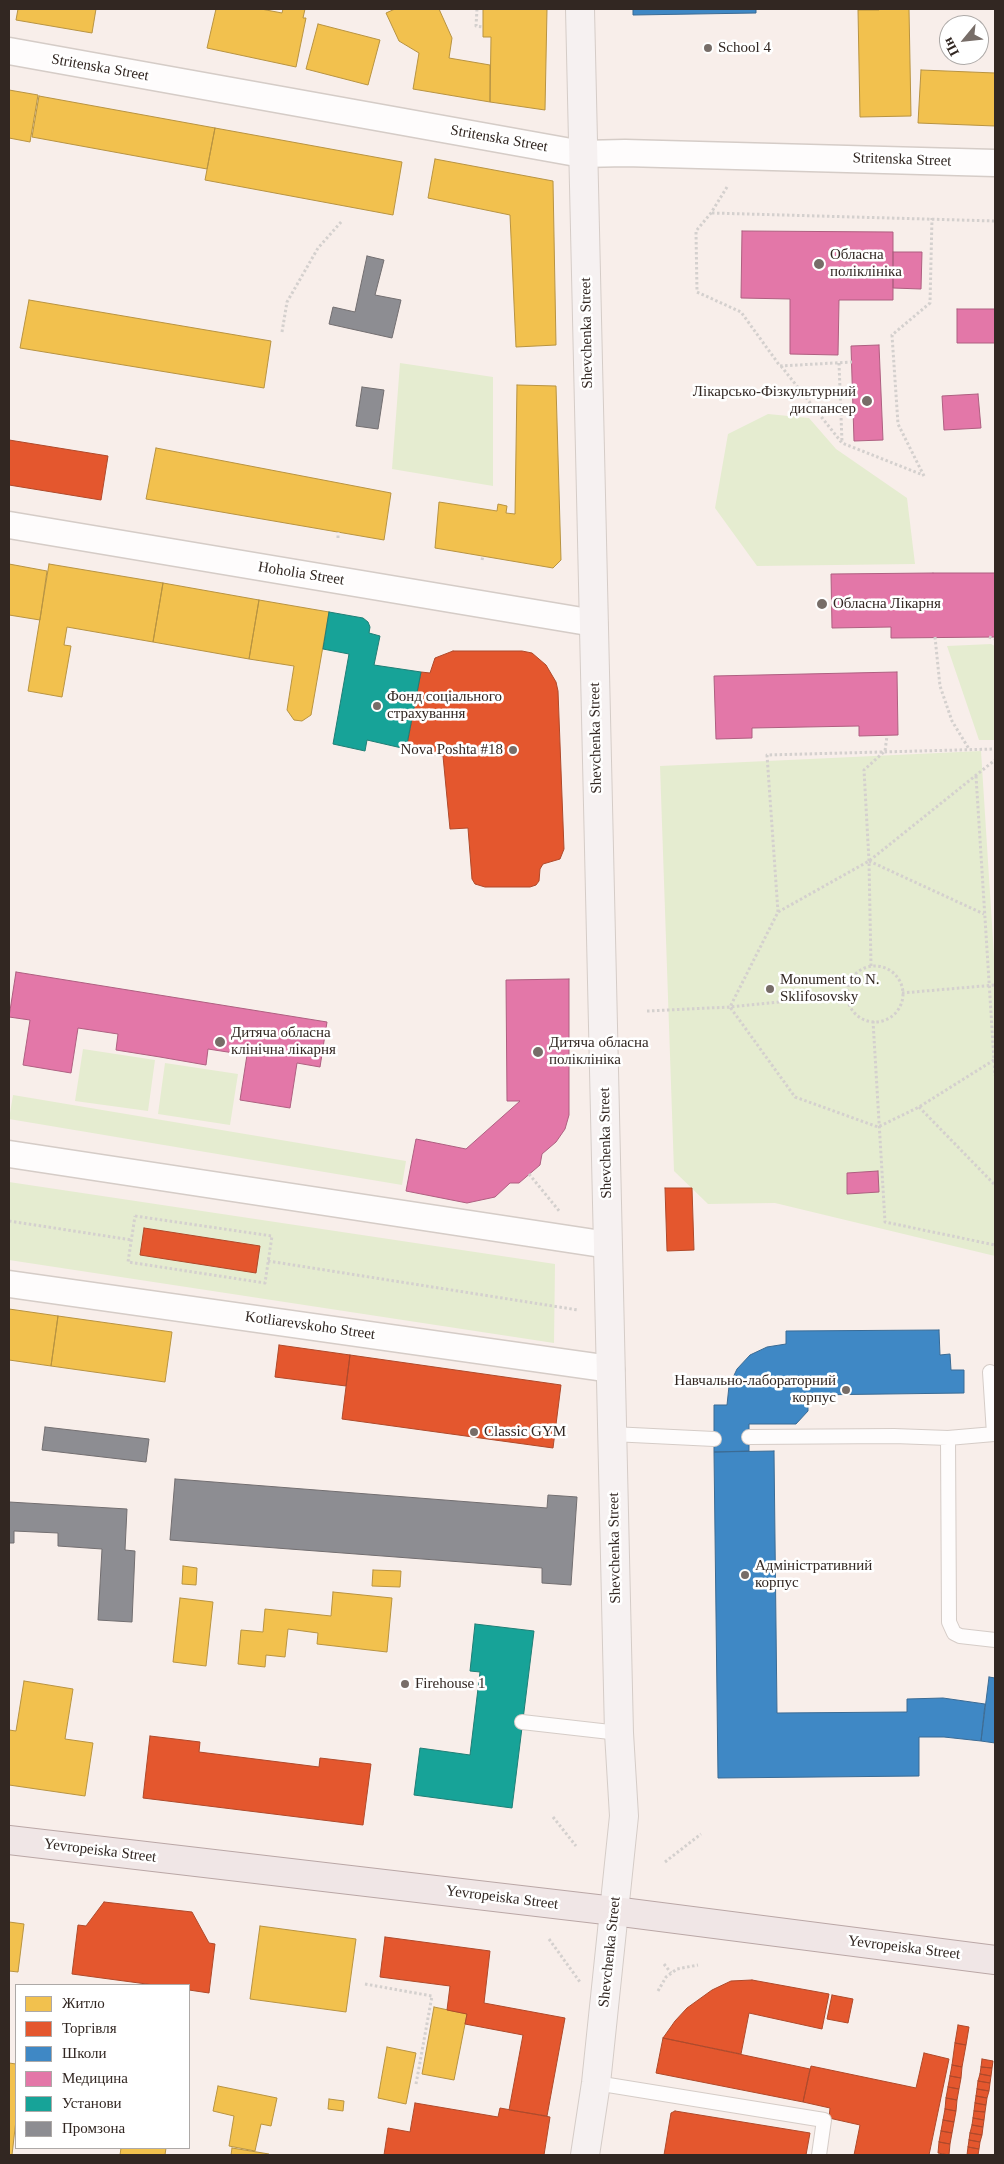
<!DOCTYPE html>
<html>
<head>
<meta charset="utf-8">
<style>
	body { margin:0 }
	#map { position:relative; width:1004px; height:2164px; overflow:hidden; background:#f8eeea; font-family:Georgia,serif }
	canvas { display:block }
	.frame { position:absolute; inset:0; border:10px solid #322722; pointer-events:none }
	.legend { position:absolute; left:15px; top:1984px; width:175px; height:165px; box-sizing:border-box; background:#fff; border:1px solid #ada9a7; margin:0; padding:6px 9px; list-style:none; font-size:15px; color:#322722 }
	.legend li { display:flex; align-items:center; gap:10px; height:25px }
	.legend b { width:25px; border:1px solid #ada9a7 }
	.north { position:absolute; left:939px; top:15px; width:50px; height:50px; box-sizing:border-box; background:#fff; border:1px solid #ada9a7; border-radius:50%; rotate:242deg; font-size:14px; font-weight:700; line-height:20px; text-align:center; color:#322722 }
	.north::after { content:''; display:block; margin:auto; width:18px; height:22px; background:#776d68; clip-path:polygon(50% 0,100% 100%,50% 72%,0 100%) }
</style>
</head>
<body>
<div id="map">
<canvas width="1004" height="2164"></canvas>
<div class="frame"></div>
<ul class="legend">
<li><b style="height:14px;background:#f2c14e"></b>Житло</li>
<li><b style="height:14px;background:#e4572e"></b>Торгівля</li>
<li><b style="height:14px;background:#3f88c5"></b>Школи</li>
<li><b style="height:14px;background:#e377a8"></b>Медицина</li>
<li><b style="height:14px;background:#17a398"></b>Установи</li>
<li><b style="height:14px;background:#8d8d92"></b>Промзона</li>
</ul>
<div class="north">Пн</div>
</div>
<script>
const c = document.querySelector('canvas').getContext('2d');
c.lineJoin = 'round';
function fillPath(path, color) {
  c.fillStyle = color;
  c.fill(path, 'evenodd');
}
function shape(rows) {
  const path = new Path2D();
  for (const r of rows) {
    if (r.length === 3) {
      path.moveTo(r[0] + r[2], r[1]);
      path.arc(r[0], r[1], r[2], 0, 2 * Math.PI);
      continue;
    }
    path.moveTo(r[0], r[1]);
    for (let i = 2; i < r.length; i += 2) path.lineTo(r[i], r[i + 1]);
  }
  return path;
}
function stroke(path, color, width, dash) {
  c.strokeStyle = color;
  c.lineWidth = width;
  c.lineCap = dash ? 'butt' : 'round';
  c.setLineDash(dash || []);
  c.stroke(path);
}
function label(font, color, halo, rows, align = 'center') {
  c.font = font + ' Georgia,serif';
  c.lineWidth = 5;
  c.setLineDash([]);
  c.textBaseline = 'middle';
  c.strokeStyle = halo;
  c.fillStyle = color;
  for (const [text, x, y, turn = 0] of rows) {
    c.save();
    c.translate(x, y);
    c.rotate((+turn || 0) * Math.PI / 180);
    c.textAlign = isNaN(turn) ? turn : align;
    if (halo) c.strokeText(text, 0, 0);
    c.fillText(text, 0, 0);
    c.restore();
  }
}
fillPath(shape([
	[400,363,493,377,493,486,392,469],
	[768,414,809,418,836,449,907,498,915,564,757,566,715,508,728,434],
	[991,644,995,646,995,740,979,740,947,646],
	[981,751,995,972,995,1256,775,1203,708,1204,674,1171,660,766],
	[83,1049,155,1060,148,1111,75,1101],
	[165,1063,238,1074,230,1125,158,1114],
	[13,1095,406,1161,402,1185,9,1119],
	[9,1182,555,1264,554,1343,9,1260]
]), '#e5ecd0');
const homes = shape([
	[18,9,96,9,92,33,16,20,18,9],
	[216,9,261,9,282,13,283,9,305,9,303,18,306,18,296,67,207,48,216,9],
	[395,9,439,9,452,38,449,58,490,65,490,102,413,89,419,53,399,41,386,13,395,9],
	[483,9,547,9,545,110,490,102,491,37,483,37,483,9],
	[879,9,909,9,911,116,860,117,858,10,879,10,879,9],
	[318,24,380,40,368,85,306,69,318,24],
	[921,70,995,73,995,126,918,123,921,70],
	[9,90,38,95,30,142,9,138,9,90],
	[39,96,215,128,207,169,32,137,39,96],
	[215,128,402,162,393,215,205,180,215,128],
	[435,159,553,181,556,345,516,347,510,215,428,198,435,159],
	[29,300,271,341,264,388,20,348,29,300],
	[517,385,556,386,561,560,553,568,435,548,439,502,497,511,498,504,507,506,506,513,515,514,517,385],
	[156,448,391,493,384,540,146,499,156,448],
	[9,564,47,571,40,620,9,615,9,564],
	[49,564,163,583,153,642,67,627,64,645,71,646,62,697,28,691,49,564],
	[163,583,259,600,249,659,153,642,163,583],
	[259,600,329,612,311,715,302,721,294,720,287,710,294,666,249,659,259,600],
	[9,1309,58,1316,51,1366,9,1360,9,1309],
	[58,1316,172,1332,165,1382,51,1366,58,1316],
	[183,1566,197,1568,196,1585,182,1584,183,1566],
	[373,1570,401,1571,400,1587,372,1586,373,1570],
	[333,1592,392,1598,387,1652,317,1644,318,1633,288,1629,285,1657,266,1655,265,1667,238,1664,241,1630,263,1632,265,1609,331,1616,333,1592],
	[180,1598,213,1602,206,1666,173,1662,180,1598],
	[24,1681,73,1689,65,1739,93,1743,85,1796,9,1785,9,1730,16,1731,24,1681],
	[9,1922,24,1924,18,1972,9,1971,9,1922],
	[260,1926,356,1939,346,2012,250,1999,260,1926],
	[434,2007,467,2014,454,2080,422,2074,434,2007],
	[387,2047,416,2053,406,2104,378,2098,387,2047],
	[9,2063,16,2064,16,2120,12,2155,9,2155,9,2063],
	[218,2086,277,2098,271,2126,261,2124,255,2151,229,2146,234,2116,213,2111,218,2086],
	[329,2099,344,2101,343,2111,328,2109,329,2099],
	[121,2148,166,2148,165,2155,120,2155,121,2148],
	[232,2148,269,2154,269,2155,231,2155,232,2148]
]);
fillPath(homes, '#f2c14e');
stroke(homes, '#b89341', 1);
const shops = shape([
	[9,440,108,456,101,500,9,485,9,440],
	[453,651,522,651,532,653,546,665,556,682,558,691,564,849,560,859,543,864,540,869,539,881,536,885,530,887,485,887,475,884,472,879,468,828,450,829,443,756,417,753,409,746,408,740,421,672,430,673,435,658,453,651],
	[665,1188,692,1188,694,1250,667,1251,665,1188],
	[144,1228,260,1246,256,1273,140,1255,144,1228],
	[279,1345,350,1355,346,1386,275,1377,279,1345],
	[350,1355,561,1385,553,1448,342,1419,350,1355],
	[150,1736,200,1742,199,1752,319,1767,320,1758,371,1764,363,1825,143,1798,150,1736],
	[104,1902,192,1912,209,1943,215,1944,209,1993,189,1990,189,1985,154,1985,72,1974,78,1925,86,1926,104,1902],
	[385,1937,490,1951,484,2003,565,2018,547,2116,509,2110,523,2035,465,2024,467,2014,447,2010,450,1986,380,1977,385,1937],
	[752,1980,829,1994,822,2029,749,2013,741,2054,663,2038,675,2021,687,2008,712,1990,731,1981,752,1980],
	[832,1995,853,1999,848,2023,827,2019,832,1995],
	[958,2025,969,2027,966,2045,955,2043,958,2025],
	[663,2038,810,2069,803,2102,656,2073,663,2038],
	[955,2043,966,2045,962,2067,952,2065,955,2043],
	[924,2053,949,2059,929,2155,854,2155,860,2125,829,2118,830,2108,803,2102,811,2066,916,2088,924,2053],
	[982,2059,993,2061,992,2068,981,2067,982,2059],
	[952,2065,962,2067,961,2078,950,2076,952,2065],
	[981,2067,992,2068,991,2076,980,2074,981,2067],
	[980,2074,991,2076,990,2083,978,2081,980,2074],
	[950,2076,961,2078,959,2089,948,2087,950,2076],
	[978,2081,990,2083,989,2091,977,2089,978,2081],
	[948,2087,959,2089,957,2100,946,2098,948,2087],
	[977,2089,989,2091,987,2098,976,2096,977,2089],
	[976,2096,987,2098,986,2105,975,2103,976,2096],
	[946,2098,957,2100,956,2111,945,2109,946,2098],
	[415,2103,498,2117,500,2108,550,2117,544,2155,384,2155,388,2128,410,2132,415,2103],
	[975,2103,986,2105,985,2112,974,2111,975,2103],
	[945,2109,956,2111,954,2122,943,2120,945,2109],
	[675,2111,810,2133,806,2155,664,2155,671,2113,675,2111],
	[974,2111,985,2112,984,2120,973,2118,974,2111],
	[973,2118,984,2120,983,2127,972,2125,973,2118],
	[943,2120,954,2122,952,2133,941,2131,943,2120],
	[972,2125,983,2127,982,2135,970,2133,972,2125],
	[941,2131,952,2133,950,2144,939,2142,941,2131],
	[970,2133,982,2135,980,2142,969,2140,970,2133],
	[969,2140,980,2142,979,2149,968,2147,969,2140],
	[939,2142,950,2144,949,2155,938,2153,939,2142],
	[968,2147,979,2149,978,2155,967,2155,968,2147]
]);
fillPath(shops, '#e4572e');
stroke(shops, '#af492a', 1);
const schools = shape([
	[633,9,756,9,756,13,633,15,633,9],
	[939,1330,940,1355,950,1354,951,1370,964,1370,964,1393,808,1395,808,1411,796,1424,749,1424,749,1451,714,1452,714,1405,727,1405,729,1386,737,1369,750,1355,767,1347,786,1344,786,1331,939,1330],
	[774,1451,777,1713,907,1712,907,1699,943,1698,985,1704,981,1741,944,1737,919,1737,919,1776,718,1778,714,1452,774,1451],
	[989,1677,995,1678,995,1743,981,1741,989,1677]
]);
fillPath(schools, '#3f88c5');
stroke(schools, '#3b6b94', 1);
const health = shape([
	[742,231,893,232,893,300,839,300,838,355,790,354,790,299,741,298,742,231],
	[893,252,922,252,921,289,893,288,893,252],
	[957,309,995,309,995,343,957,343,957,309],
	[879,345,883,440,854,441,851,346,879,345],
	[978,394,981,428,944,430,942,396,978,394],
	[933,573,995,573,995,637,891,638,891,627,832,628,831,574,933,573],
	[897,672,898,735,859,736,859,726,752,728,752,738,716,739,714,676,897,672],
	[16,972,327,1022,320,1067,297,1063,290,1108,240,1100,247,1055,208,1049,206,1065,160,1057,116,1050,118,1034,78,1028,71,1073,23,1065,30,1020,9,1017,16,972],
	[569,979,569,1115,565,1129,556,1142,542,1154,540,1165,519,1183,510,1183,495,1197,467,1203,406,1191,416,1139,466,1149,520,1101,507,1101,506,980,569,979],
	[878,1171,879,1192,847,1194,847,1173,878,1171]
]);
fillPath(health, '#e377a8');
stroke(health, '#ae5f80', 1);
const public = shape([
	[329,612,363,618,368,622,370,627,369,633,380,636,374,665,421,672,406,749,367,740,365,751,333,744,349,654,323,649,329,612],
	[475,1624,534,1631,512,1808,414,1795,420,1748,470,1755,480,1672,470,1671,475,1624]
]);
fillPath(public, '#17a398');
stroke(public, '#1f7e75', 1);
const industry = shape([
	[367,256,384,260,375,295,401,300,392,338,329,324,333,307,355,312,367,256],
	[362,387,384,390,378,429,356,426,362,387],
	[45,1427,149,1439,146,1462,42,1450,45,1427],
	[175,1479,547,1508,548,1495,577,1497,571,1585,542,1583,542,1568,170,1540,175,1479],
	[9,1502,127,1509,125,1550,135,1551,132,1622,98,1620,102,1549,58,1546,58,1533,14,1531,14,1543,9,1543,9,1502]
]);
fillPath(industry, '#8d8d92');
stroke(industry, '#726e70', 1);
const lane = shape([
	[990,1372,994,1434,948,1438,949,1622,954,1633,960,1636,995,1640],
	[612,1434,714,1439],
	[749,1437,894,1436,948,1438],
	[522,1722,619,1733],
	[596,2083,824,2120,819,2155]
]);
const street = shape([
	[9,51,582,154,625,153,995,163],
	[9,525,594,623],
	[9,1154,608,1245],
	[9,1284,611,1369]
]);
const secondary = shape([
	[580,9,619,1733,624,1816,596,2083,585,2155]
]);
const primary = shape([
	[9,1840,614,1911,995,1960]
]);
stroke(lane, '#d5ccc7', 16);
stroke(street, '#d5ccc7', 29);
stroke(secondary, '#d5ccc7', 30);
stroke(primary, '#baa7a6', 30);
stroke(shape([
	[477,9,476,26,483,27],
	[727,187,711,213,696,231,697,292,741,312,780,366,852,362],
	[712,213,995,221],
	[282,332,287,302,318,248,342,221],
	[839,363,842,442],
	[781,366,842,443,923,475],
	[924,476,898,424,892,335,930,303,932,218],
	[338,538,338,532],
	[482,560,483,556],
	[935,637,940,686,952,721,969,749],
	[989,637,995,639],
	[976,776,995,1076],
	[869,861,984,914],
	[778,912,767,755,995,749],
	[871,966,869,861,864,770,885,751,887,736],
	[875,994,28],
	[902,993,995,985],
	[647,1011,730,1007,847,995],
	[873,1021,885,1222,995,1245],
	[994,1060,919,1107,878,1127,795,1097,730,1007,778,912,869,861,995,760],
	[919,1107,995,1185],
	[529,1174,560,1212],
	[135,1216,272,1236,265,1283,128,1262,135,1216],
	[9,1221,132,1240],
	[268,1261,578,1310],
	[553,1817,576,1846],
	[665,1862,701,1834],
	[549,1939,580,1982],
	[664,1964,671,1973],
	[365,1984,432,1996,416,2084],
	[658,1991,666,1977,677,1969,698,1965]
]), '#d4d0ce', 3, [2.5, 2.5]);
stroke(lane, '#fefcfc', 14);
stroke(street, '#fefcfc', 26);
stroke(secondary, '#f6f1f1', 28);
stroke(primary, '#f0e6e6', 28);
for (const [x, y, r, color] of [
	[708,48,5,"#776d68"],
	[819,264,6,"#776d68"],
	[867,401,6,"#776d68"],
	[822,604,6,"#776d68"],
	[377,706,5,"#776d68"],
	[513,750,5,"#776d68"],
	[770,989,5,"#776d68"],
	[220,1042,6,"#776d68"],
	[538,1052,6,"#776d68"],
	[846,1390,5,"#776d68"],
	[474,1432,5,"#776d68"],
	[745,1575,5,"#776d68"],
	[405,1684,5,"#776d68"]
]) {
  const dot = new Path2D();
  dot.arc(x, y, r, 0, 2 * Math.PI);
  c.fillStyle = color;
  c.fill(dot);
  stroke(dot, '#fff', 2);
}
label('15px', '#322722', '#fff', [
	["School 4",718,48],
	["Обласна",830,255],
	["поліклініка",830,272],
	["Лікарсько-Фізкультурний",856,392,"right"],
	["диспансер",856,409,"right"],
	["Обласна Лікарня",833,604],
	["Фонд соціального",387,697],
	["страхування",387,714],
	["Nova Poshta #18",503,750,"right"],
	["Monument to N.",780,980],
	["Sklifosovsky",780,997],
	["Дитяча обласна",231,1033],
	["клінічна лікарня",231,1050],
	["Дитяча обласна",549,1043],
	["поліклініка",549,1060],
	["Навчально-лабораторний",836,1381,"right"],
	["корпус",836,1398,"right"],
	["Classic GYM",484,1432],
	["Адміністративний",755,1566],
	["корпус",755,1583],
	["Firehouse 1",415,1684]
], 'left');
label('15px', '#322722', '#fff', [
	["Stritenska Street",100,68,10],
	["Stritenska Street",499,139,10],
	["Stritenska Street",902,160,2],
	["Shevchenka Street",587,333,-91],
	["Hoholia Street",301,574,9],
	["Shevchenka Street",596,738,-91],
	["Shevchenka Street",606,1143,-91],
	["Kotliarevskoho Street",310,1326,8],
	["Shevchenka Street",615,1548,-91],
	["Yevropeiska Street",100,1851,7],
	["Yevropeiska Street",502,1898,7],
	["Yevropeiska Street",904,1948,7],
	["Shevchenka Street",610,1952,-84]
]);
</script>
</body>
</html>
